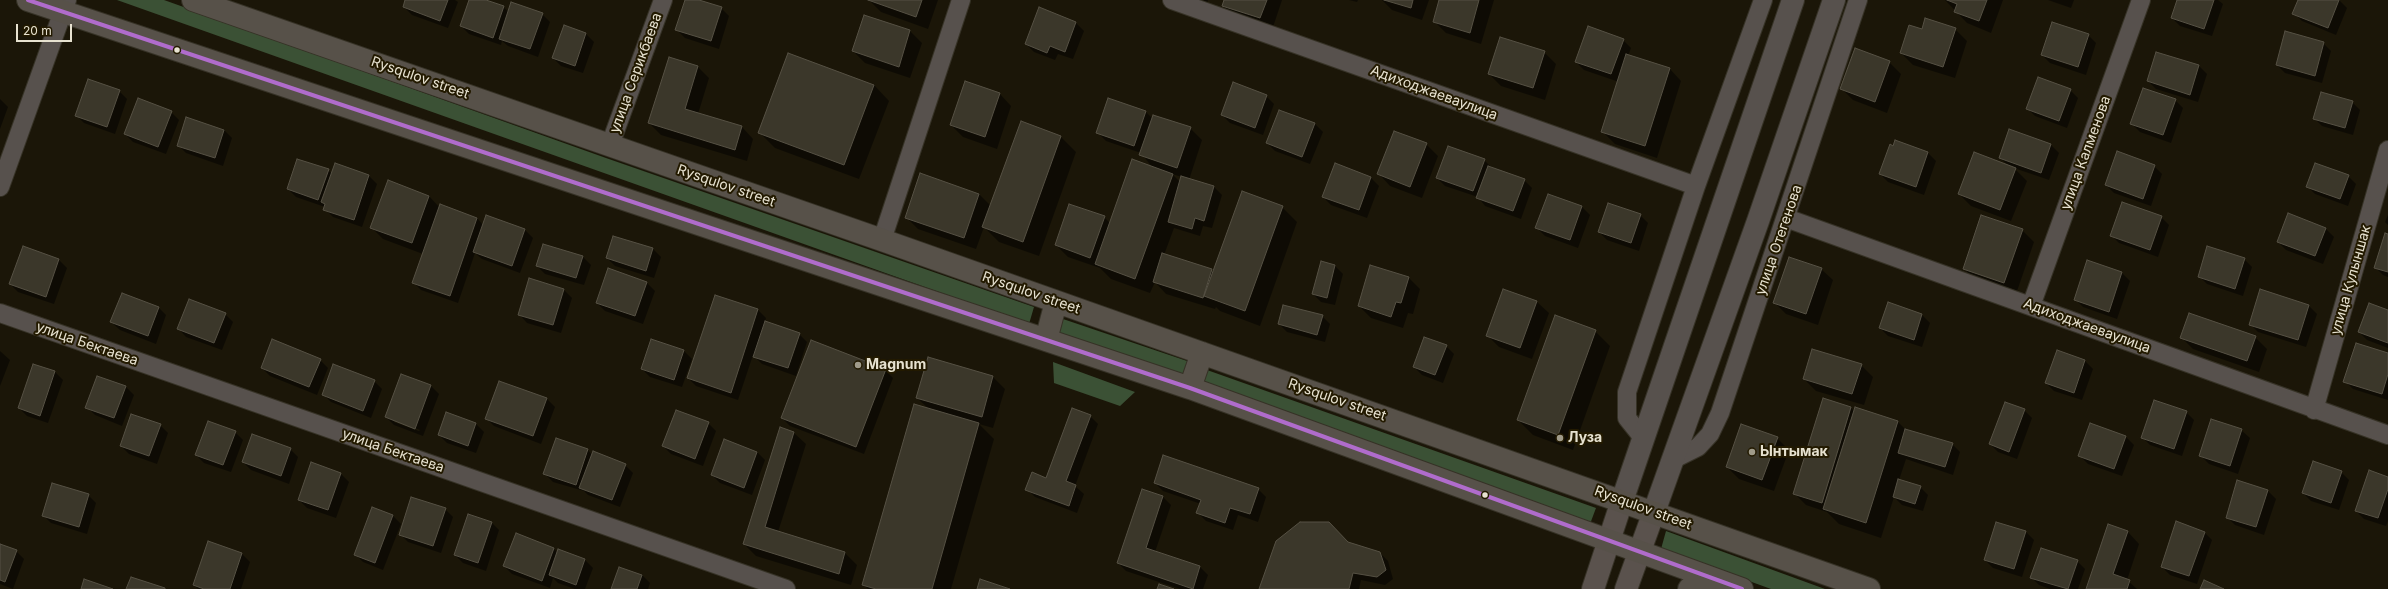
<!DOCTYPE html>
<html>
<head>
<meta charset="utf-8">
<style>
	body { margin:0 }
	#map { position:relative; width:2388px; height:589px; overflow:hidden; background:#1b1608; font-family:Inter,sans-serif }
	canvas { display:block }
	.scale { position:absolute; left:16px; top:24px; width:56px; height:18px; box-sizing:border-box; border:2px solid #e7e2d0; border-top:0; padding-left:5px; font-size:12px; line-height:14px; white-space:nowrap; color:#e7e2d0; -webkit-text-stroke:3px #231a00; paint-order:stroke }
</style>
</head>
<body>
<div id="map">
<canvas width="2388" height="589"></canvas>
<div class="scale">20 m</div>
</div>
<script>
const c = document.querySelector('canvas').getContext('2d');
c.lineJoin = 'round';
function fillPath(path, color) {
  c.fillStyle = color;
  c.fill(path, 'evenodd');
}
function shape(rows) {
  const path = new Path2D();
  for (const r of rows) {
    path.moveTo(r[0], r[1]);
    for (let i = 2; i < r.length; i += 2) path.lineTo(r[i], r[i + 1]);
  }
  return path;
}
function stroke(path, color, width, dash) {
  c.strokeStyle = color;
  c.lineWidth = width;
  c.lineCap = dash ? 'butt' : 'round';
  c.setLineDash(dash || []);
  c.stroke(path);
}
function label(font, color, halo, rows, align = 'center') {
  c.font = font + ' Inter,sans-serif';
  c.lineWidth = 4;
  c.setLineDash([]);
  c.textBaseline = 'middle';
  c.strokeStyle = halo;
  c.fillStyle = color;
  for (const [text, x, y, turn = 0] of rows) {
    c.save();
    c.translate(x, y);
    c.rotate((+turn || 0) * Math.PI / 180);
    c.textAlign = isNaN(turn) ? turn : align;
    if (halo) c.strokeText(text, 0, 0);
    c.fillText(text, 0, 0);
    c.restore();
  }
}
fillPath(shape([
	[117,0,164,0,606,158,1034,307,1029,324],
	[1063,319,1190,362,1185,376,1059,334],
	[1053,362,1135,392,1120,406,1054,383],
	[1207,370,1596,508,1590,524,1202,385],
	[1666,531,1825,589,1771,589,1661,549]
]), '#3b5135');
fillPath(shape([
	[406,0,455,0,458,2,448,28,412,15,404,7],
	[470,0,483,0,503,7,509,12,542,14,550,22,538,57,508,46,502,41,501,45,469,34,461,26],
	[686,0,696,0,721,8,729,16,719,49,685,38,677,30],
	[869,0,938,0,928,29,881,12],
	[1187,0,1208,0,1206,6],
	[1225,0,1282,0,1272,30,1235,17,1223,6],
	[1349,0,1358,0,1357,2],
	[1382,0,1429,0,1422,20,1392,10],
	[1440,0,1494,0,1481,44,1446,33,1434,21],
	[1945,0,2003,0,1991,33,1967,23],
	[2048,0,2074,0,2071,8],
	[2178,0,2218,0,2223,4,2212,36,2180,26,2172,18],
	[2299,0,2339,0,2347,8,2336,35,2302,21,2294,13],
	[1040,9,1076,23,1084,31,1073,59,1058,54,1055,60,1034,52,1026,44],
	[865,16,910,31,922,43,910,78,865,63,853,51],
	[564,26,586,34,594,42,583,73,561,66,553,58],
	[1955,29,1967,41,1955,78,1913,65,1901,53,1922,31],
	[2088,35,2096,43,2086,75,2050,63,2042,55],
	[1623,40,1631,48,1628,56,1670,69,1681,81,1657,158,1615,144,1603,132,1619,82,1584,70,1576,62],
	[2323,43,2331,51,2322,83,2285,73,2277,65],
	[1544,52,1556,64,1545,100,1501,86,1489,74],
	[2157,53,2199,66,2207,74,2198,102,2156,89,2148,81],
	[1889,62,1901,74,1887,113,1853,100,1841,88],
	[697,66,709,78,698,114,742,127,753,139,747,161,661,135,649,123],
	[874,85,889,101,859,179,775,148,759,132],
	[2070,90,2078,98,2067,128,2035,116,2027,108],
	[119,91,127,99,115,134,84,123,76,115],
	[1000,94,1011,106,997,149,963,137,951,125],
	[1266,96,1274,104,1263,135,1230,123,1222,115],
	[0,99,8,107,0,129],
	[1109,100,1146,112,1153,119,1190,128,1202,140,1189,180,1214,187,1222,195,1212,228,1203,226,1200,236,1174,228,1164,255,1214,272,1282,207,1297,222,1260,326,1220,311,1216,307,1215,309,1166,294,1155,282,1150,293,1111,279,1100,268,1068,257,1056,245,1104,217,1110,223,1152,167,1141,153,1106,141,1098,133],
	[1172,174,1182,177,1180,182],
	[2175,100,2183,108,2171,143,2140,132,2132,124],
	[2352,102,2360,110,2353,135,2322,126,2314,118],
	[1280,111,1315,124,1323,132,1310,164,1275,151,1267,143],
	[171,112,179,120,166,154,133,142,125,134],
	[1021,123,1061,137,1076,152,1039,256,999,242,984,227,976,249,918,229,906,217,921,175,979,194,991,206],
	[224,130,232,138,223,166,186,153,178,145],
	[1895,141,1928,153,1936,161,1924,195,1888,182,1880,174],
	[1426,144,1438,156,1422,198,1390,186,1379,174],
	[2051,145,2059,153,2049,180,2014,168,2027,181,2011,221,1971,206,1959,194,2009,166,2000,158],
	[1484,160,1492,168,1524,180,1532,188,1521,219,1485,206,1478,197,1445,186,1437,178],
	[2154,166,2162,174,2151,206,2114,193,2106,185],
	[328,170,332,174,369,176,377,184,362,227,333,217,325,209,325,207,296,197,288,189],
	[2348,176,2356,184,2348,206,2315,194,2307,186],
	[1371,178,1379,186,1367,218,1331,205,1323,197],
	[388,182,429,196,440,208,477,218,483,225,486,216,525,230,533,238,520,273,482,259,475,253,458,303,421,290,413,282,423,254,383,239,371,227],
	[1548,195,1582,207,1590,215,1578,248,1545,236,1537,228],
	[1640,215,1648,223,1639,251,1607,240,1599,232],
	[2388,215,2388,225,2385,222],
	[2161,217,2169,225,2158,257,2119,243,2111,235],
	[2326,229,2334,237,2323,264,2286,250,2278,242],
	[2022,230,2034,242,2016,294,1976,280,1964,269],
	[2388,235,2388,277,2383,275,2375,267],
	[614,237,653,249,661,257,654,278,615,266,607,258],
	[544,245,583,257,591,265,584,285,545,274,537,266],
	[2244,259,2252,267,2243,296,2207,284,2199,276],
	[59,260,67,268,54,304,18,292,10,284],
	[2088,261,2122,273,2130,281,2117,319,2083,307,2075,299],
	[1321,262,1335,266,1343,274,1335,305,1321,302,1313,294],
	[1821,269,1833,280,1818,325,1786,314,1774,302],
	[1409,278,1420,289,1413,314,1408,313,1403,328,1371,318,1359,306],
	[647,283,655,291,643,324,605,311,597,303],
	[564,290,572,298,561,333,527,323,519,314],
	[716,296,758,310,766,318,765,322,799,334,807,342,796,376,762,364,753,355,738,400,696,386,688,378],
	[1537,302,1549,313,1532,359,1499,347,1488,336],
	[1888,304,1922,315,1930,323,1922,347,1888,336,1880,328],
	[2309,306,2317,314,2306,347,2258,332,2250,324],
	[158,307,166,315,156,344,120,330,111,322],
	[2388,311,2388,348,2367,340,2359,332],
	[225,314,233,322,222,350,186,337,178,328],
	[1322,316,1330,324,1325,342,1287,332,1279,324],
	[1595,331,1610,346,1573,450,1533,435,1518,420],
	[2181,337,2255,337,2267,349,2259,372,2193,349],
	[652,340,684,351,692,359,682,387,650,377,642,369],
	[1446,346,1454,354,1443,383,1422,375,1414,367],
	[0,351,10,360,0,386],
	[2058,352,2085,361,2093,369,2082,400,2054,391,2046,383],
	[2388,355,2388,400,2353,389,2345,381],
	[320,360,328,368,317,395,270,376,262,368],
	[1861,365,1873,377,1864,405,1816,391,1804,379],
	[885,370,893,378,864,454,790,426,782,418],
	[55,372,63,380,48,423,27,416,19,408],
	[402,376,431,386,439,394,423,436,394,425,386,417],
	[394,420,420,430,419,431,394,422],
	[993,377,1005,389,993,428,979,424,994,439,951,589,868,589,864,585,929,409,917,398],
	[374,381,382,389,371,418,331,402,323,394],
	[499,382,547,399,555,407,541,444,494,426,486,418],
	[126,387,134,395,122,426,95,415,87,407],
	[1823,400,1851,408,1855,412,1898,422,1906,430,1952,444,1960,452,1953,475,1906,459,1899,480,1920,487,1928,495,1923,511,1902,505,1894,497,1881,538,1839,524,1827,512,1806,505,1794,493],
	[2024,410,2032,418,2017,459,1998,452,1990,444],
	[2186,412,2194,420,2182,456,2150,445,2142,437],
	[447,414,476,424,484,432,476,453,447,443,439,435],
	[1090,416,1098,424,1075,486,1084,494,1077,513,1035,497,1027,489,1047,479],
	[708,423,716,431,703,466,671,454,663,446],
	[160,425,168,433,157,464,129,454,121,446],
	[780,428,794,433,806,444,778,532,845,553,857,565,851,585,756,556,744,544],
	[2241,430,2250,438,2238,474,2209,464,2201,456],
	[235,432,243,440,231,472,204,463,196,455],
	[2126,437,2134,445,2122,476,2088,464,2080,456],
	[1777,438,1789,450,1774,491,1739,479,1727,467],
	[556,439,588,450,592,455,625,465,633,473,620,507,588,495,584,491,553,482,545,474],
	[290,449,298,457,289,484,251,470,243,462],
	[757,452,765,460,752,495,720,483,712,475],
	[2341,472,2349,480,2339,510,2311,501,2303,493],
	[341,474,349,482,336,518,307,508,299,500],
	[2388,478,2388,521,2386,526,2364,519,2356,511],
	[1155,483,1258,489,1266,497,1258,522,1238,515,1233,530,1206,521,1198,513,1201,504,1163,491],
	[2268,491,2276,499,2264,535,2235,525,2227,517],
	[88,495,96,503,87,534,51,523,43,515],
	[1163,497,1171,505,1155,552,1200,567,1208,575,1203,589,1180,589,1126,571,1118,563],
	[373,508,393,516,401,524,383,570,363,562,355,554],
	[445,509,453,517,441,553,408,542,400,534],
	[491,522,499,530,486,571,463,563,455,555],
	[2026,532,2034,540,2022,577,1993,568,1985,560],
	[2128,532,2139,544,2127,580,2137,589,2087,589],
	[2204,532,2212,540,2197,584,2170,575,2162,567],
	[208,542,242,554,250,562,241,589,198,589,194,585],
	[0,545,16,551,24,559,13,589,0,584],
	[554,549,558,553,559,550,585,560,593,568,585,589,575,589,558,583,553,578,550,588,512,574,504,566],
	[1380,553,1388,561,1393,579,1385,585,1361,580,1359,589,1260,589],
	[2077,561,2085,569,2078,589,2050,589,2039,585,2031,577],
	[642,575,650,583,648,589,612,589]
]), '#0007');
const building = shape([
	[405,0,448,0,440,21,403,7,405,0],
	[469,0,486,0,504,6,493,38,460,26,469,0],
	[685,0,699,0,722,7,711,41,675,30,685,0],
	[868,0,922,0,916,17,868,0],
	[1224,0,1267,0,1260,18,1222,6,1224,0],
	[1384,0,1413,0,1411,8,1384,0],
	[1439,0,1479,0,1470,33,1433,22,1439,0],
	[1947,0,1987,0,1979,21,1954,12,1957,4,1947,0],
	[2177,0,2214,0,2204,29,2171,18,2177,0],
	[2298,0,2339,0,2328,28,2292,14,2298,0],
	[511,2,543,13,530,49,499,39,511,2],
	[1039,7,1076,22,1065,52,1050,46,1047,53,1025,44,1039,7],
	[864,15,910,30,899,67,852,51,864,15],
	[1925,18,1956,28,1943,67,1900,53,1909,25,1922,29,1925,18],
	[2052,22,2089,34,2078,67,2041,55,2052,22],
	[564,25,586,33,575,66,552,58,564,25],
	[1588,26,1624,39,1611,74,1575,62,1588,26],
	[2285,31,2324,42,2315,76,2276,65,2285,31],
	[1500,37,1545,51,1533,88,1488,74,1500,37],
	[1855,48,1890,61,1875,102,1840,89,1855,48],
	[2156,52,2199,65,2190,95,2147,81,2156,52],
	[788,53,874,85,844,165,758,133,788,53],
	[1626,54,1670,68,1645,146,1601,132,1626,54],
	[669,57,698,66,685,109,742,126,735,150,648,123,669,57],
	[2038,77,2071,89,2059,121,2026,109,2038,77],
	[88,79,120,90,107,127,75,116,88,79],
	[965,81,1000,93,985,137,950,125,965,81],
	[1233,82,1267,95,1255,128,1221,115,1233,82],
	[2143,88,2176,99,2163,135,2130,124,2143,88],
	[2321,92,2353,101,2345,128,2313,119,2321,92],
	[138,98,172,111,158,147,124,134,138,98],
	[1108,98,1146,111,1134,146,1096,133,1108,98],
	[1279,110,1315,123,1302,157,1266,143,1279,110],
	[1153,115,1191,127,1177,168,1139,155,1153,115],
	[186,117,224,130,215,158,177,146,186,117],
	[1021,121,1061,136,1023,242,982,227,1021,121],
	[2009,129,2051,144,2041,173,1999,158,2009,129],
	[1394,131,1427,143,1410,187,1377,174,1394,131],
	[1895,140,1928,152,1916,187,1879,174,1890,144,1893,146,1895,140],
	[1448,146,1485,159,1473,191,1436,178,1448,146],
	[2117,151,2155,165,2143,199,2105,185,2117,151],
	[1974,152,2016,168,2000,210,1958,194,1974,152],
	[297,159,329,169,318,200,287,189,297,159],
	[1132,159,1173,174,1135,279,1095,264,1132,159],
	[335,163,369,175,354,220,323,210,325,204,321,202,335,163],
	[1335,163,1371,177,1359,210,1322,197,1335,163],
	[2315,163,2349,175,2340,199,2306,187,2315,163],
	[1488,166,1525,179,1513,211,1476,198,1488,166],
	[920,173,979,194,964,238,905,218,920,173],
	[1181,176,1214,186,1204,221,1195,218,1192,229,1168,222,1181,176],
	[388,180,429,196,412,243,370,228,388,180],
	[1242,191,1283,206,1245,311,1204,296,1242,191],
	[1548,194,1582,206,1570,240,1535,228,1548,194],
	[2122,202,2162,216,2150,250,2110,236,2122,202],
	[1608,203,1641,214,1631,243,1598,232,1608,203],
	[440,204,477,218,450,296,412,283,440,204],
	[1069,204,1105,216,1090,258,1055,245,1069,204],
	[2288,213,2326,228,2315,256,2277,242,2288,213],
	[486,215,525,229,512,266,473,252,486,215],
	[1981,215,2023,229,2004,283,1963,269,1981,215],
	[2385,233,2388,234,2388,272,2374,268,2385,233],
	[613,236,653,248,646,271,606,258,613,236],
	[543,244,583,256,576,278,536,266,543,244],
	[23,246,59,259,46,297,9,284,23,246],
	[2207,246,2245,258,2235,289,2198,277,2207,246],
	[1162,253,1212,269,1203,298,1153,282,1162,253],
	[1789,257,1822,268,1806,314,1773,303,1789,257],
	[2087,260,2122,272,2109,312,2074,300,2087,260],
	[1321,261,1335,265,1327,298,1312,294,1321,261],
	[1370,265,1409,277,1401,303,1396,302,1391,317,1358,306,1370,265],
	[608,268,647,282,635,316,596,303,608,268],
	[529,278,564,289,553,325,518,315,529,278],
	[1503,289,1537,301,1520,348,1486,336,1503,289],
	[2260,289,2309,305,2298,340,2249,325,2260,289],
	[122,293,159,307,148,336,110,322,122,293],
	[715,295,758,309,731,393,687,378,715,295],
	[189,299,226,313,214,343,177,329,189,299],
	[1888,302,1922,314,1914,340,1879,328,1888,302],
	[2369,303,2388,310,2388,343,2358,332,2369,303],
	[1283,305,1323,315,1317,335,1278,324,1283,305],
	[2189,313,2256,336,2247,361,2180,338,2189,313],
	[1555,315,1596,330,1558,435,1517,420,1555,315],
	[765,321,800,333,788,368,753,357,765,321],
	[1424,337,1447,345,1435,375,1413,367,1424,337],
	[272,339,321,359,309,387,261,368,272,339],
	[651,339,684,350,674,380,641,369,651,339],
	[811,340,886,369,856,447,781,418,811,340],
	[2356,343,2388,353,2388,374,2382,394,2343,382,2356,343],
	[1812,349,1862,364,1852,394,1803,379,1812,349],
	[2057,350,2085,360,2074,393,2045,383,2057,350],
	[928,357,993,376,982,417,916,398,928,357],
	[33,364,55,371,40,416,18,408,33,364],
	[333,364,375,380,363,411,322,395,333,364],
	[401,374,431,385,415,429,385,417,401,374],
	[97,376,126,386,114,418,85,408,97,376],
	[499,381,547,398,533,436,485,419,499,381],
	[1823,398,1851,407,1822,503,1793,494,1823,398],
	[2154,400,2187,411,2174,449,2141,438,2154,400],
	[2005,402,2025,409,2009,452,1989,444,2005,402],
	[914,404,979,423,932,589,876,589,862,585,914,404],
	[1855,407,1898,421,1866,523,1823,509,1855,407],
	[1072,408,1091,415,1066,481,1076,485,1069,506,1025,490,1032,472,1046,478,1072,408],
	[676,410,709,422,695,459,662,446,676,410],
	[446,412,476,423,468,446,438,435,446,412],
	[131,414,161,424,149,456,120,446,131,414],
	[2211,419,2242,429,2230,466,2199,456,2211,419],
	[208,421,236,431,223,465,195,455,208,421],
	[2090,423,2126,436,2114,469,2078,456,2090,423],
	[1741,424,1778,437,1762,480,1726,467,1741,424],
	[780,427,794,432,765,527,845,552,839,574,743,544,780,427],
	[1905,429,1953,443,1945,467,1898,453,1905,429],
	[252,434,291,448,281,476,242,462,252,434],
	[556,438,588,449,576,485,543,474,556,438],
	[724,439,757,452,744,488,711,475,724,439],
	[593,451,626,464,612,500,579,488,593,451],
	[1163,455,1259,488,1250,514,1230,508,1225,523,1196,513,1201,500,1154,483,1163,455],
	[2313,461,2342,471,2331,503,2302,493,2313,461],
	[311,462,341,473,328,510,298,500,311,462],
	[2369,470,2388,477,2388,489,2378,518,2355,511,2369,470],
	[1898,479,1921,486,1915,504,1893,497,1898,479],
	[2237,480,2268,490,2256,527,2226,518,2237,480],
	[52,483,89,494,79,527,42,516,52,483],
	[1142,489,1163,496,1146,548,1200,566,1193,589,1117,563,1142,489],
	[411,497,446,508,433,546,399,535,411,497],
	[372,507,393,515,375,563,354,555,372,507],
	[468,514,492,522,478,563,454,555,468,514],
	[2176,521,2205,532,2189,576,2161,567,2176,521],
	[1300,522,1329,522,1348,542,1380,552,1386,570,1377,577,1353,573,1349,589,1259,589,1276,541,1300,522],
	[1996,522,2026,531,2014,569,1984,560,1996,522],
	[2108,524,2128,531,2113,574,2130,580,2127,589,2086,589,2108,524],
	[516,533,554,548,542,581,503,566,516,533],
	[208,541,242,553,230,589,204,589,193,585,208,541],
	[0,544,17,550,5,582,0,580,0,544],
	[2041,548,2078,560,2068,589,2030,578,2041,548],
	[558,549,585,559,576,585,549,575,558,549],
	[619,567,642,575,637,589,611,589,619,567],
	[131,577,165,588,165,589,126,589,131,577],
	[84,579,113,589,81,589,84,579],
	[980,579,1010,589,977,589,980,579],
	[2204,580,2224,589,2200,589,2204,580],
	[1159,584,1174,589,1157,589,1159,584]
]);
fillPath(building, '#3b372a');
stroke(building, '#565144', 1);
const minor = shape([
	[1172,0,1696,186],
	[610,145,663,0],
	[0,187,67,0],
	[1786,218,2388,435],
	[882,240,961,0],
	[2031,306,2141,0],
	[0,313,786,589],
	[2314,410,2388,150],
	[1643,438,1627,418,1627,392,1696,186,1763,0],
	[1672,460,1698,447,1710,434,1720,413,1858,0]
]);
const tertiary = shape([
	[1622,501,1793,0],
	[1654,512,1758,221,1834,0]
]);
const secondary = shape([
	[1593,589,1622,501],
	[1626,589,1654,512]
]);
const primary = shape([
	[28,0,1190,388,1742,589],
	[193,0,882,240,1869,589],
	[1046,340,1056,302],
	[1190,388,1202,353],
	[1689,589,1724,586]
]);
stroke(minor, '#363226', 20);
stroke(tertiary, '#363226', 24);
stroke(secondary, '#363226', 24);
stroke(primary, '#363226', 24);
stroke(minor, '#57514d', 18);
stroke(tertiary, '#57514d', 22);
stroke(secondary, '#5a524d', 22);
stroke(primary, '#575149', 22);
stroke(shape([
	[28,0,1190,388,1742,589]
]), '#b06ccc', 4);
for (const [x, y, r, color] of [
	[177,50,3.5,"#e7e2d0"],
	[858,365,4,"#a09b8a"],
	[1560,438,4,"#a09b8a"],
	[1752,452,4,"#a09b8a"],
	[1485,495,3.5,"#e7e2d0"]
]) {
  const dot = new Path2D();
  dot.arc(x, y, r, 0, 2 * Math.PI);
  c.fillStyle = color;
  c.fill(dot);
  stroke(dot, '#231a00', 1.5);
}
label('14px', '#e7e2d0', '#231a00', [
	["улица Серикбаева",636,73,-70],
	["Rysqulov street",420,78,19],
	["Адиходжаеваулица",1434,93,20],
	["улица Калменова",2086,153,-70],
	["Rysqulov street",726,186,19],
	["улица Отегенова",1779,240,-71],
	["улица Кулыншак",2351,280,-74],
	["Rysqulov street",1031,293,19],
	["Адиходжаеваулица",2087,326,20],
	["улица Бектаева",87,344,19],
	["Rysqulov street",1337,400,19],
	["улица Бектаева",393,451,19],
	["Rysqulov street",1643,508,20]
]);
label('bold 14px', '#e7e2d0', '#231a00', [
	["Magnum",866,365],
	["Луза",1568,438],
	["Ынтымак",1760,452]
], 'left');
</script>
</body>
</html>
